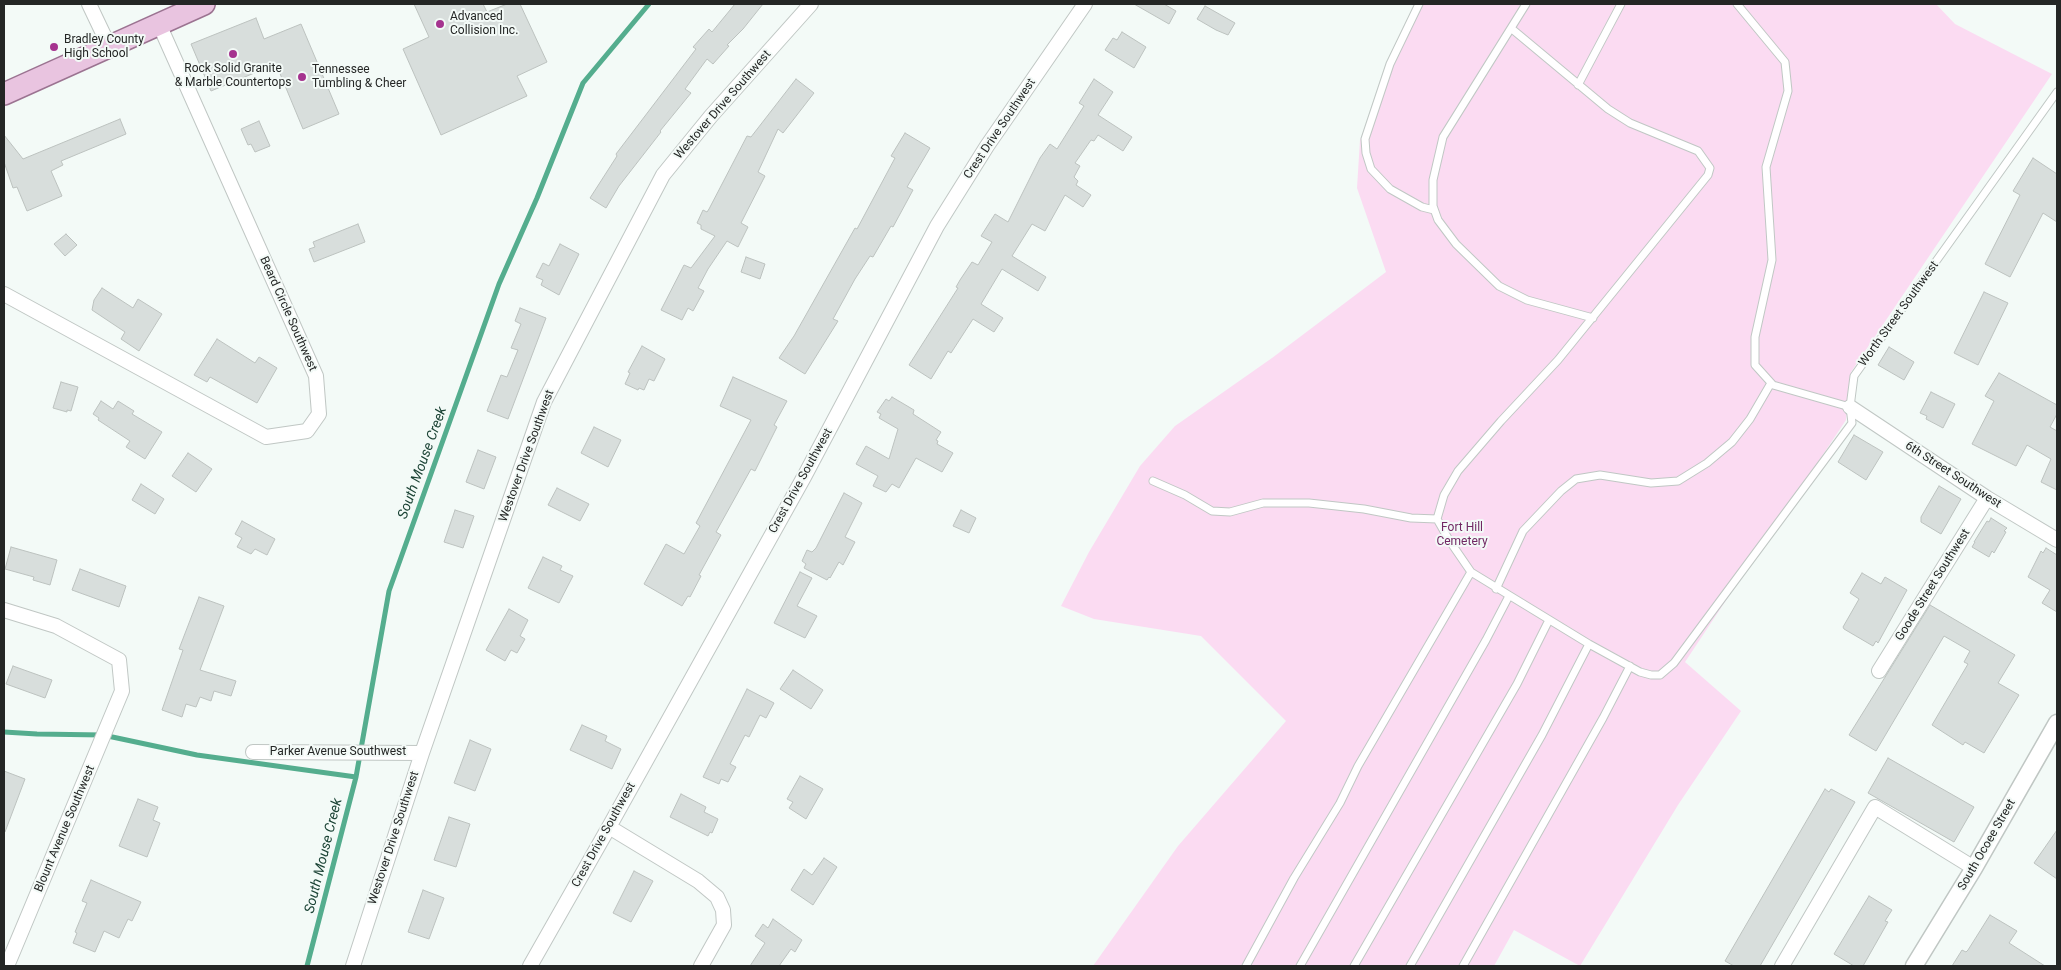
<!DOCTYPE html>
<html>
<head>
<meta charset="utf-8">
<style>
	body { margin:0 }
	#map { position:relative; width:2061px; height:970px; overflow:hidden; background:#f3faf7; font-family:Roboto,sans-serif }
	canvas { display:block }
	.frame { position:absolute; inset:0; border:5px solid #242625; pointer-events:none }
</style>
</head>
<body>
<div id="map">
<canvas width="2061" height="970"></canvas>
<div class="frame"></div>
</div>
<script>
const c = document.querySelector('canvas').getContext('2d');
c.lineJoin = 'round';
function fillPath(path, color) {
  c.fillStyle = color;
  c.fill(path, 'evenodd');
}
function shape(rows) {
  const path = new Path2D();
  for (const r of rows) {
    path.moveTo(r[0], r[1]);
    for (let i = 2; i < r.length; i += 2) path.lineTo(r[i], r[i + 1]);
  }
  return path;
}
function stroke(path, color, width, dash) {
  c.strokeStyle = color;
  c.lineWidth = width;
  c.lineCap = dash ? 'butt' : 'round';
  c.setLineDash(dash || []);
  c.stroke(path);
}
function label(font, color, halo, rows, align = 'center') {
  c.font = font + ' Roboto,sans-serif';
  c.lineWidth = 4;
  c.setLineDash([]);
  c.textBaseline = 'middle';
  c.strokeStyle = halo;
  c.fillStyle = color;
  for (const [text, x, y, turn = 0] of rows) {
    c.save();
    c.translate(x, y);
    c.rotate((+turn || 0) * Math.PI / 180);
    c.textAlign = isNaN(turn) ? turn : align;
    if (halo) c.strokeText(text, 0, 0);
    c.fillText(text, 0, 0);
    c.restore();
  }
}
fillPath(shape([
	[1414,4,1936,4,1955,24,2052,74,1851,372,1846,420,1685,662,1741,711,1678,805,1580,966,1514,930,1494,966,1093,966,1178,846,1286,721,1201,636,1094,619,1061,606,1089,552,1140,466,1175,426,1272,358,1386,272,1357,188,1360,140]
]), '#fbdbf2');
stroke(shape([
	[4,732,37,734,103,735,197,755,356,777],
	[307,966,356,777,389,591,499,284,537,198,583,83,649,4]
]), '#54ad8e', 5);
const building = shape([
	[414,4,483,4,487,12,507,4,520,4,547,62,517,76,527,96,441,135,403,49,429,37,414,4],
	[735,4,763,4,743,29,727,45,729,46,713,64,707,59,685,89,691,93,660,131,661,132,619,186,606,208,590,198,617,156,616,154,696,49,693,47,709,29,712,32,735,4],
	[1134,4,1164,4,1176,11,1169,24,1134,4],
	[1205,6,1235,23,1228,35,1216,30,1197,19,1205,6],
	[256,18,264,39,301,24,339,114,303,129,276,64,211,91,191,44,256,18],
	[1122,32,1146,47,1134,68,1105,50,1113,38,1117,40,1122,32],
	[796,79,814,93,783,133,778,129,758,172,765,176,741,223,748,227,738,247,727,241,708,269,698,288,704,291,693,311,688,308,682,320,661,310,684,265,691,268,715,236,701,229,701,225,697,223,703,210,707,212,709,209,747,136,751,137,796,79],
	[1094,79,1113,92,1098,115,1132,137,1123,151,1098,135,1094,141,1091,140,1075,163,1080,166,1074,177,1078,181,1076,185,1091,195,1083,207,1065,195,1045,231,1032,224,1012,256,1046,277,1038,291,1002,269,981,304,1003,318,994,332,973,319,951,353,948,351,931,379,909,365,958,288,956,287,960,280,972,262,978,265,992,242,981,236,995,214,1008,222,1040,158,1050,144,1057,149,1084,106,1079,103,1094,79],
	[120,119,126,134,61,161,63,165,51,171,62,196,27,211,17,187,13,188,4,162,4,135,23,159,120,119],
	[259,121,270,146,255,152,251,144,248,145,241,129,259,121],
	[905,133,930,148,907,187,913,190,893,227,891,226,873,257,870,256,855,279,833,319,838,321,805,374,779,358,794,336,855,228,857,229,895,158,891,156,905,133],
	[2033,158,2057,174,2057,222,2043,213,2010,277,1985,264,2020,195,2013,191,2033,158],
	[358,224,365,242,314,262,309,249,315,247,313,242,358,224],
	[66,234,77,245,65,256,54,244,66,234],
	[560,244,579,254,559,295,541,285,543,280,536,277,543,263,549,266,560,244],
	[746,257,765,264,760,279,741,272,746,257],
	[102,288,133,308,138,299,162,314,139,351,121,339,125,332,92,310,94,300,102,288],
	[1984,292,2008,303,1978,365,1954,353,1984,292],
	[520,308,546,318,508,419,487,411,501,375,507,377,518,350,511,348,521,324,515,321,520,308],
	[217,339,255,363,259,357,277,368,257,403,210,377,207,382,194,375,217,339],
	[642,346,665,359,654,381,649,379,644,390,639,388,638,390,625,384,630,373,628,372,642,346],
	[1889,347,1914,362,1904,380,1878,365,1889,347],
	[1999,373,2057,405,2057,414,2050,427,2057,431,2057,490,2041,482,2051,459,2027,445,2016,466,1972,444,1994,401,1985,396,1999,373],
	[733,377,787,401,774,425,777,427,755,471,751,469,716,532,721,535,699,575,701,576,690,597,688,596,682,606,644,584,666,544,684,554,700,526,696,523,751,420,720,406,733,377],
	[61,382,78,387,71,411,67,410,67,412,53,408,61,382],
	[1931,392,1955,404,1943,428,1926,419,1927,416,1920,413,1931,392],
	[892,397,914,410,913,414,941,432,936,440,938,441,937,444,953,453,942,472,916,458,899,488,892,484,886,492,873,486,878,476,856,464,866,446,889,459,898,429,879,418,881,414,877,412,886,399,889,401,892,397],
	[101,401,113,409,118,401,134,411,132,414,162,432,145,459,126,447,130,441,98,420,99,418,93,414,101,401],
	[594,427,621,440,608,467,581,453,594,427],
	[1854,435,1883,452,1866,480,1838,462,1854,435],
	[478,450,496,457,484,489,466,482,478,450],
	[188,453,212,469,196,492,172,476,188,453],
	[141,484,164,499,155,514,132,500,141,484],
	[1939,486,1961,499,1941,534,1921,522,1921,517,1939,486],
	[557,488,589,504,580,521,548,505,557,488],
	[844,493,862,503,845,537,855,542,843,565,839,562,830,578,829,577,827,580,804,568,806,564,802,561,807,550,812,552,816,548,844,493],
	[455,510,474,516,463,548,444,542,455,510],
	[961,510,976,518,969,533,953,526,961,510],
	[1991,518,2007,528,2004,531,2006,532,1994,553,1992,551,1989,557,1972,547,1975,542,1974,542,1987,521,1989,522,1991,518],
	[242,521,275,539,267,555,255,549,251,554,237,547,242,538,235,534,242,521],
	[11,547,57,560,50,585,33,580,34,577,5,569,11,547],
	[2046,548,2057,555,2057,612,2042,603,2050,590,2028,577,2041,551,2043,553,2046,548],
	[543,557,562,566,560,570,573,576,559,603,528,588,543,557],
	[80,569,126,586,119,607,72,590,80,569],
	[800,572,812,578,797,606,817,616,805,638,774,623,800,572],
	[1862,573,1881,584,1885,577,1907,590,1878,643,1876,641,1873,646,1844,629,1843,627,1859,599,1850,593,1862,573],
	[199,597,224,606,200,670,236,681,231,696,214,691,211,701,200,697,196,707,186,704,182,717,162,710,183,650,179,649,199,597],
	[1930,605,2015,655,1998,683,2019,695,1984,753,1965,742,1963,745,1932,725,1968,664,1964,662,1970,651,1944,636,1876,751,1849,735,1930,605],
	[509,609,528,620,520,636,525,639,517,653,511,650,505,661,486,650,509,609],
	[13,666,52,680,45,698,6,684,13,666],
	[793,670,823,690,811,709,780,689,793,670],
	[747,689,774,703,766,718,760,715,749,737,745,735,730,764,736,767,728,782,721,779,719,784,703,777,747,689],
	[582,725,607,736,605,741,621,749,612,769,570,750,582,725],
	[470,740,491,749,475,791,454,783,470,740],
	[1888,758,1974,807,1954,842,1868,793,1888,758],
	[4,771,25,779,5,832,4,831,4,771],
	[800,776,823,789,806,819,789,808,793,802,787,799,800,776],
	[1825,789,1829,792,1831,789,1855,802,1760,966,1734,966,1725,961,1825,789],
	[681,794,706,807,704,812,718,819,712,833,710,832,708,836,670,817,681,794],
	[138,799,158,807,153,820,160,823,147,857,119,846,138,799],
	[449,817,470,824,456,867,434,860,449,817],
	[2057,830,2057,879,2034,863,2057,830],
	[824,858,837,867,813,905,791,890,804,869,812,875,824,858],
	[634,871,653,881,631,922,613,913,634,871],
	[91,880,141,902,132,921,128,919,119,938,104,931,95,952,73,943,77,933,75,932,87,903,82,901,91,880],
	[423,890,444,898,429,939,408,932,423,890],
	[1869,896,1892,910,1885,921,1888,922,1863,966,1854,966,1834,954,1869,896],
	[1990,915,2017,931,2009,943,2045,966,1952,966,1962,950,1966,952,1968,950,1990,915],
	[773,919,802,940,795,952,791,949,779,966,750,966,765,943,755,936,763,924,768,928,773,919]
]);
fillPath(building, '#d8dedc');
stroke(building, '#bcc2bf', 1);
const service = shape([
	[1419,4,1390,64,1365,139,1366,153,1371,169,1390,189,1422,207,1434,210],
	[1526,4,1443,137,1433,180,1433,206,1438,220,1456,244,1499,286,1527,300,1593,318],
	[1737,4,1785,62,1788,91,1766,167,1772,260,1755,337,1755,365,1773,385,1850,407],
	[1512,29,1608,109,1630,123,1698,151,1710,168,1708,175,1558,360,1501,421,1458,471,1444,495,1437,519,1449,540,1471,572,1589,644,1640,672,1651,675,1660,675,1674,663,1852,423,1850,407,1854,376,2057,92],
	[1578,85,1621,4],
	[1153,481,1185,495,1212,511,1230,512,1263,503,1309,503,1364,509,1411,518,1437,519],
	[1496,589,1523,531,1561,491,1576,479,1600,475,1651,483,1678,481,1707,463,1732,442,1750,419,1771,383],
	[1246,966,1294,878,1340,803,1358,766,1471,572],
	[1300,966,1486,640,1509,596],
	[1354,966,1517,684,1549,620],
	[1410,966,1542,735,1589,644],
	[1463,966,1603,718,1630,666]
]);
const minor = shape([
	[89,4,109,46],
	[4,294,266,437,307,431,319,414,316,376,159,24],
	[1850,407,1987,498,2057,540],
	[4,610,56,626,119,660,122,691,7,966],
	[1879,671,1987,498],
	[253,752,422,753],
	[609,827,698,881,717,897,723,910,724,925,701,966],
	[353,966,422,753,544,402,663,175,711,116,811,4],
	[530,966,609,827,804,477,937,226,987,146,1085,4],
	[1782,966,1875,807,1974,868]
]);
const tertiary = shape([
	[1914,966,1974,868,2057,723]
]);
const primary = shape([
	[4,94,204,4]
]);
stroke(service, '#c0c7c4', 9);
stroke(minor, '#c0c7c4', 16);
stroke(tertiary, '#c0c7c4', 19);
stroke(primary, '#9b7391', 24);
stroke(service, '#fff', 7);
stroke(minor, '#fff', 14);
stroke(tertiary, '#fff', 16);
stroke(primary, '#e9c4e0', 21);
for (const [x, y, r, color] of [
	[440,24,5,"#a5338f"],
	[54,47,5,"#a5338f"],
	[233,54,5,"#a5338f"],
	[302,77,5,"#a5338f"]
]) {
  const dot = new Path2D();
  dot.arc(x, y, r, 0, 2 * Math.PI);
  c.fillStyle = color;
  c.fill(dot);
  stroke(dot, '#f3faf7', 2);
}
label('12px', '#242625', '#f3faf7', [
	["Advanced",450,17],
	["Collision Inc.",450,31],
	["Bradley County",64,40],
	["High School",64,54],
	["Rock Solid Granite",233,69,"center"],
	["& Marble Countertops",233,83,"center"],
	["Tennessee",312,70],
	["Tumbling & Cheer",312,84]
], 'left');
label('12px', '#242625', '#f3faf7', [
	["Westover Drive Southwest",723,105,-49],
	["Crest Drive Southwest",1000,129,-56],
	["Beard Circle Southwest",288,314,66],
	["Worth Street Southwest",1899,314,-54],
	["Westover Drive Southwest",527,456,-70],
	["6th Street Southwest",1953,475,33],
	["Crest Drive Southwest",801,481,-61],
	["Goode Street Southwest",1933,585,-58],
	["Parker Avenue Southwest",338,752],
	["Blount Avenue Southwest",65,829,-67],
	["Crest Drive Southwest",604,835,-61],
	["Westover Drive Southwest",394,838,-72],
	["South Ocoee Street",1987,845,-60]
]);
label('12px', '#712763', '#f3faf7', [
	["Fort Hill",1462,528],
	["Cemetery",1462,542]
]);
label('italic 14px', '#1b4335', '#f3faf7', [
	["South Mouse Creek",423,463,-70],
	["South Mouse Creek",324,856,-76]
]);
</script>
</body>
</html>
